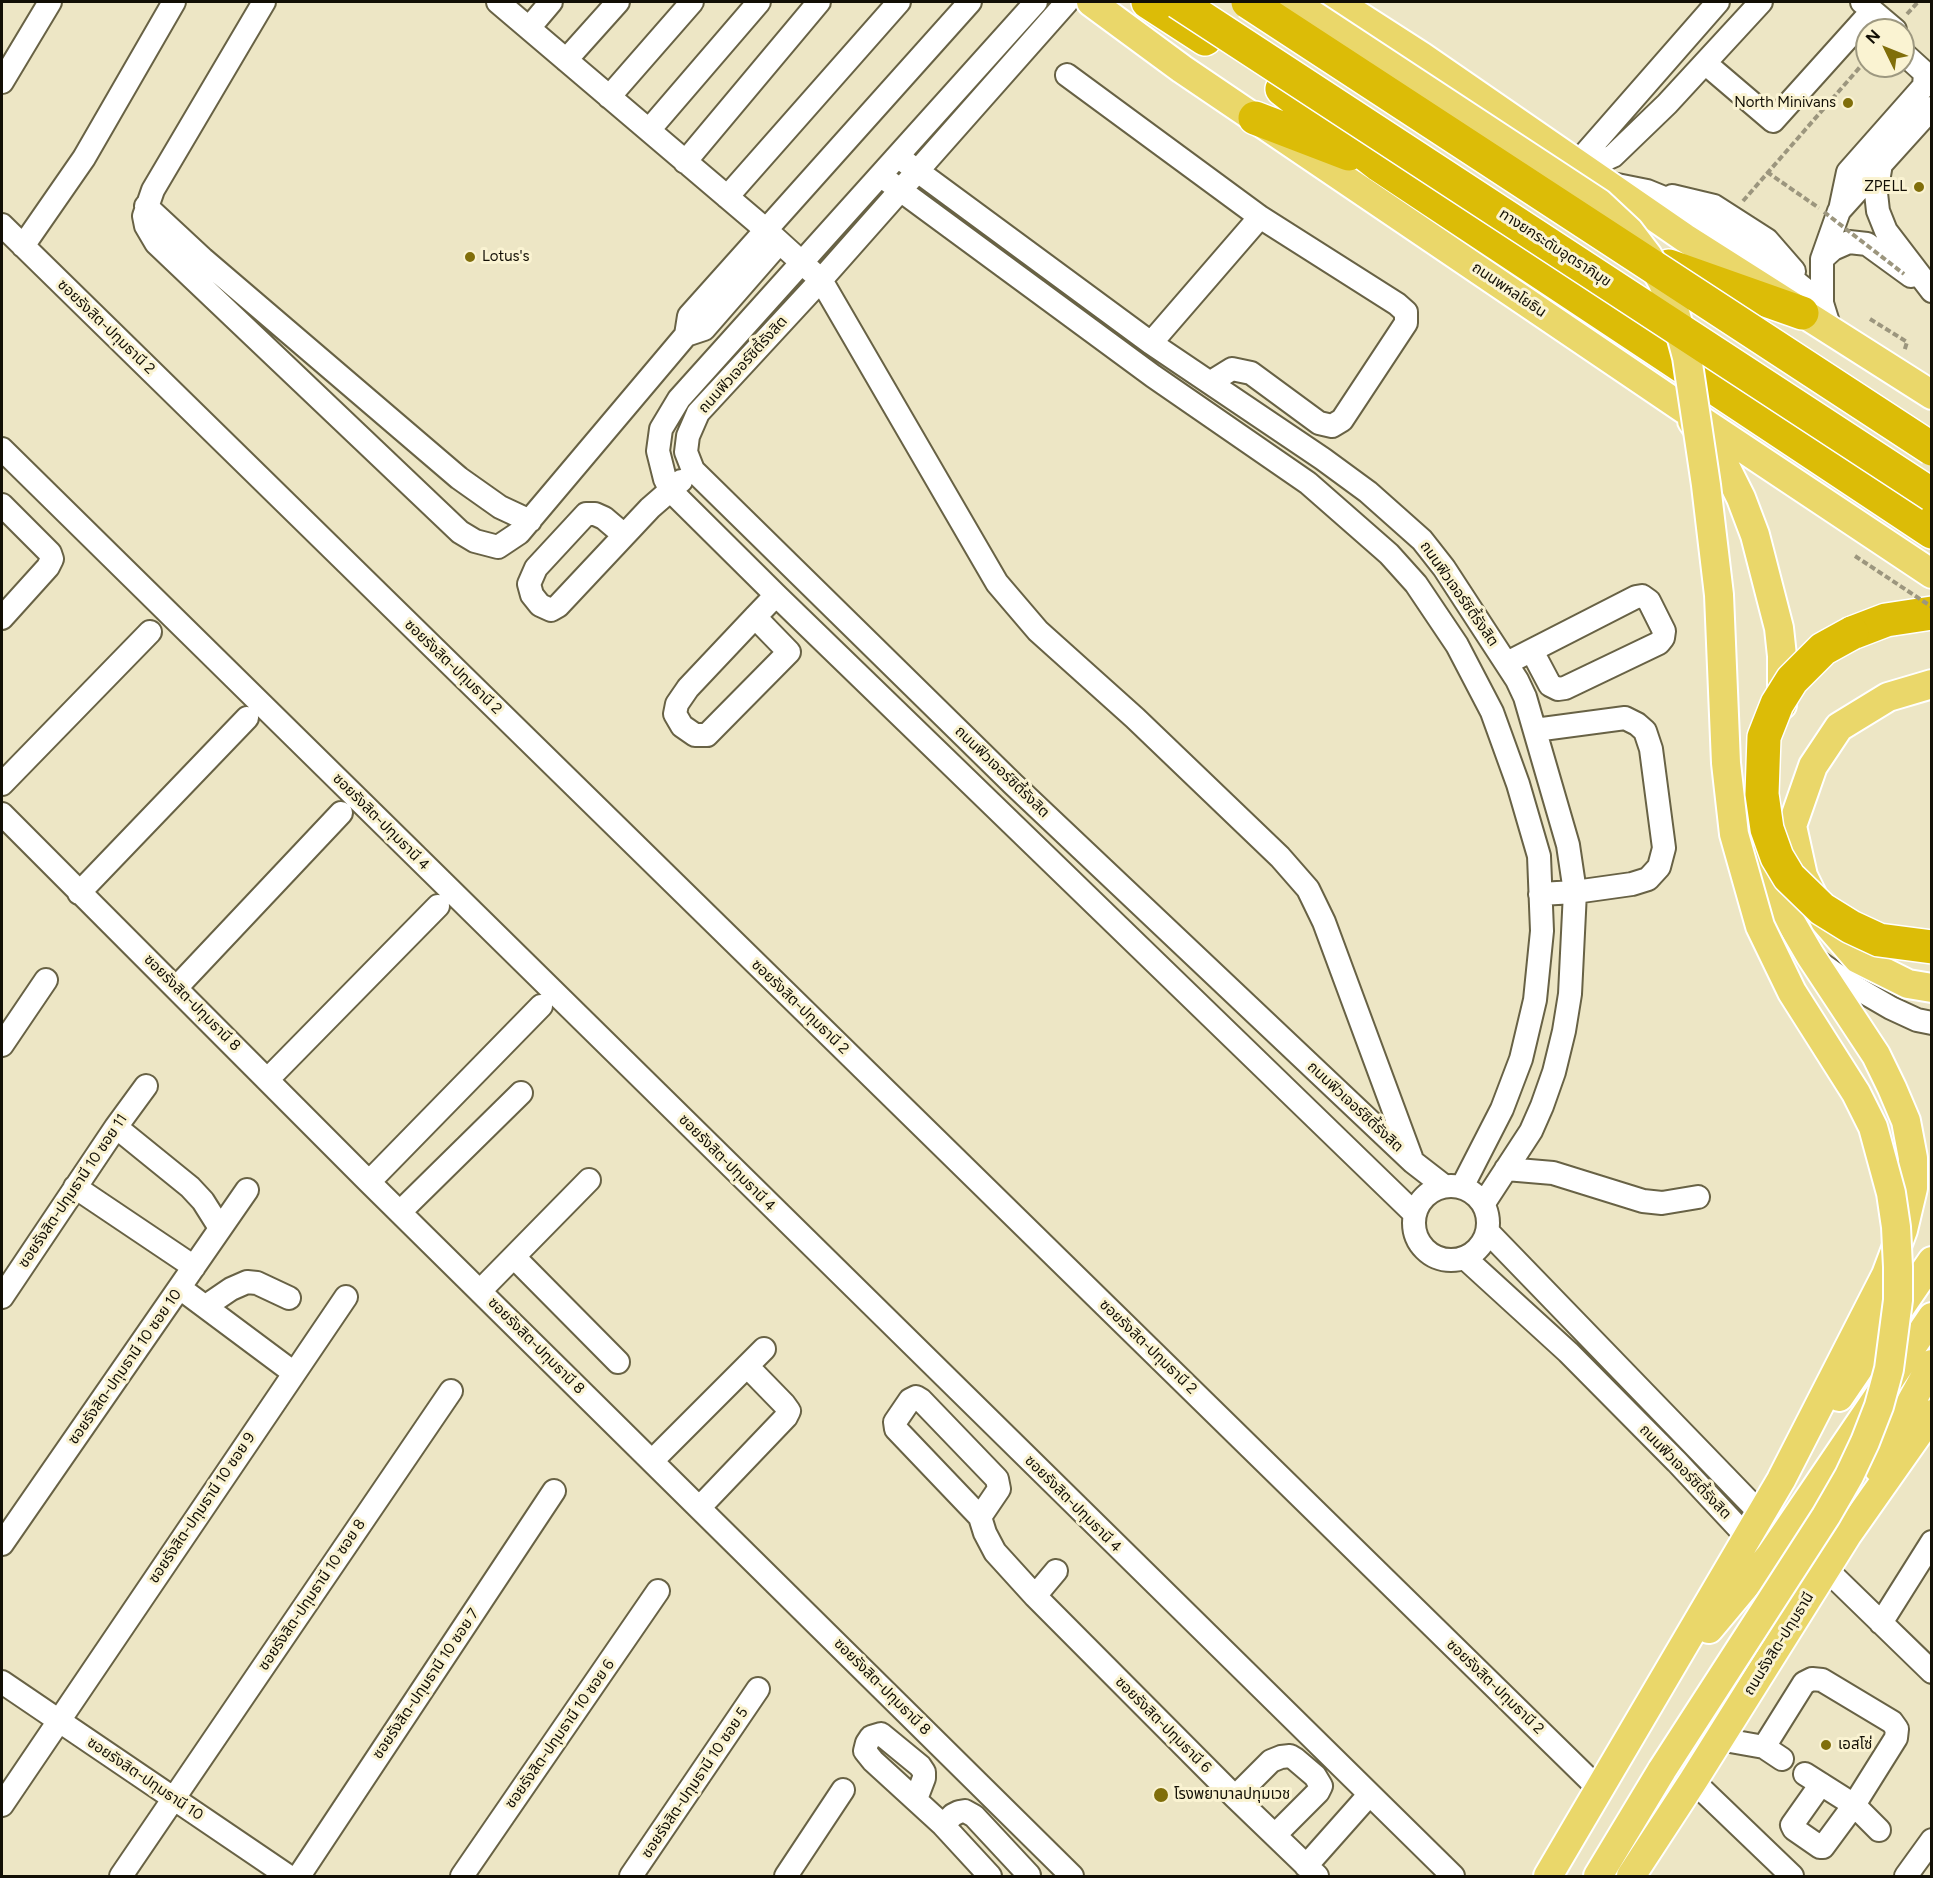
<!DOCTYPE html>
<html>
<head>
<meta charset="utf-8">
<style>
	body { margin:0 }
	#map { position:relative; width:1933px; height:1878px; overflow:hidden; background:#ede6c5; font-family:Figtree,sans-serif }
	canvas { display:block }
	.frame { position:absolute; inset:0; border:3px solid #120f05; pointer-events:none }
	.north { position:absolute; left:1855px; top:18px; width:60px; height:60px; box-sizing:border-box; background:#faf3d2; border:2px solid #9d9880; border-radius:50%; rotate:313deg; font-size:16px; font-weight:700; line-height:24px; text-align:center; color:#120f05 }
	.north::after { content:''; display:block; margin:auto; width:21px; height:27px; background:#806e0a; clip-path:polygon(50% 0,100% 100%,50% 72%,0 100%) }
</style>
</head>
<body>
<div id="map">
<canvas width="1933" height="1878"></canvas>
<div class="frame"></div>
<div class="north">N</div>
</div>
<script>
const c = document.querySelector('canvas').getContext('2d');
c.lineJoin = 'round';
function shape(rows) {
  const path = new Path2D();
  for (const r of rows) {
    if (r.length === 3) {
      path.moveTo(r[0] + r[2], r[1]);
      path.arc(r[0], r[1], r[2], 0, 2 * Math.PI);
      continue;
    }
    path.moveTo(r[0], r[1]);
    for (let i = 2; i < r.length; i += 2) path.lineTo(r[i], r[i + 1]);
  }
  return path;
}
function stroke(path, color, width, dash) {
  c.strokeStyle = color;
  c.lineWidth = width;
  c.lineCap = dash ? 'butt' : 'round';
  c.setLineDash(dash || []);
  c.stroke(path);
}
function label(font, color, halo, rows, align = 'center') {
  c.font = font + ' Figtree,"Noto Sans Thai",sans-serif';
  c.lineWidth = 6;
  c.setLineDash([]);
  c.textBaseline = 'middle';
  c.strokeStyle = halo;
  c.fillStyle = color;
  for (const [text, x, y, turn = 0] of rows) {
    c.save();
    c.translate(x, y);
    c.rotate((+turn || 0) * Math.PI / 180);
    c.textAlign = isNaN(turn) ? turn : align;
    if (halo) c.strokeText(text, 0, 0);
    c.fillText(text, 0, 0);
    c.restore();
  }
}
const minor = shape([
	[264,2,153,190,144,216,146,226,156,243,460,532,475,541,498,547,519,533,686,335,704,329,779,243],
	[498,2,765,229,821,280,997,583,1038,631,1135,718,1280,857,1308,889,1324,922,1411,1157],
	[1036,2,679,399,661,429,658,451,665,479,671,491,776,595,1415,1214],
	[1067,2,821,280,698,413,688,436,686,452,693,470,1013,784,1413,1162,1444,1186],
	[1862,2,1895,30],
	[529,28,551,2],
	[566,60,618,2],
	[1705,63,1773,121,1872,11],
	[1067,75,1260,217,1151,343],
	[2,82,50,2],
	[609,97,692,2],
	[649,130,759,2],
	[904,161,1151,343,1323,459,1368,492,1422,540,1444,568,1517,680,1525,697,1568,845,1575,892,1570,994,1564,1031,1554,1072,1542,1106,1531,1131,1484,1203],
	[685,162,819,2],
	[1577,163,1718,2],
	[1881,164,1876,193,1878,211,1886,231,1932,291],
	[1584,169,1613,156,1667,104,1761,2],
	[888,181,1153,376,1308,483,1389,554,1416,584,1457,645,1492,712,1518,784,1539,856,1542,931,1535,1000,1521,1059,1502,1109,1462,1187],
	[1612,184,1647,191,1669,200,1796,282,1822,303],
	[1672,196,1714,206,1767,240,1794,271],
	[727,197,899,2],
	[146,206,203,259,459,478,500,507,530,521],
	[1840,210,1848,172,1924,86,1925,73,1903,53],
	[2,225,1599,1789],
	[23,246,84,158,174,2],
	[1822,259,1833,249,1849,242,1867,244,1911,276],
	[1831,332,1822,303,1822,259,1839,211,1932,108],
	[686,335,689,316,970,2],
	[1211,382,1232,369,1251,373,1319,423,1332,426,1342,420,1406,323,1406,312,1397,304,1260,217],
	[2,449,1453,1876],
	[2,505,50,553,52,559,48,567,2,618],
	[624,535,604,518,595,514,586,514,536,568,529,584,532,595,540,605,551,610,558,606,650,508,681,481],
	[755,617,789,652,707,735,695,735,682,726,675,714,677,704,688,688,755,617,776,595],
	[1507,663,1636,597,1642,596,1649,601,1664,631,1663,638,1659,643,1565,688,1558,689,1550,685,1532,651],
	[1535,730,1625,718,1637,724,1645,731,1651,749,1664,848,1659,867,1648,879,1632,884,1575,892,1540,894],
	[2,784,150,632],
	[2,814,369,1182,1072,1876],
	[79,893,247,718],
	[1820,963,1848,983,1891,1008,1917,1020,1932,1023],
	[176,988,341,813],
	[2,1045,46,980],
	[268,1079,438,906],
	[116,1127,190,1187,203,1201,220,1228],
	[1506,1169,1553,1173,1643,1201,1662,1203,1698,1197],
	[369,1182,541,1006],
	[1451,1223,37],
	[75,1187,194,1267],
	[400,1212,521,1093],
	[1488,1232,1761,1514],
	[514,1257,618,1362],
	[1465,1258,1568,1352,1677,1462,1747,1537],
	[180,1288,294,1373],
	[480,1291,589,1180],
	[2,1297,116,1127,146,1086],
	[206,1306,231,1289,247,1282,257,1283,289,1298],
	[652,1461,764,1349],
	[700,1507,786,1417,789,1411,784,1404,747,1366],
	[980,1517,999,1489,997,1479,921,1400,916,1397,910,1400,895,1422,896,1429,980,1517,985,1533,995,1552,1035,1596,1235,1797,1317,1876],
	[2,1544,247,1190],
	[1826,1569,1932,1672],
	[1035,1596,1056,1571],
	[1881,1623,1932,1542],
	[2,1682,288,1876],
	[1719,1739,1764,1747,1782,1759],
	[1764,1747,1804,1683,1812,1679,1822,1680,1892,1722,1897,1729,1896,1738,1854,1805,1823,1847,1820,1847,1794,1829,1792,1825,1821,1784],
	[1805,1774,1854,1805,1879,1830],
	[1693,1781,1792,1876],
	[1235,1797,1271,1761,1281,1757,1290,1756,1295,1759,1315,1776,1321,1786,1318,1792,1275,1835],
	[916,1799,924,1778,924,1772,920,1766,881,1734,871,1737,867,1743,865,1751,873,1761,943,1825,990,1876],
	[2,1805,346,1297],
	[943,1825,953,1815,959,1812,965,1811,974,1816,1029,1875,1027,1876],
	[1306,1866,1369,1795],
	[121,1876,451,1391],
	[299,1876,554,1491],
	[462,1876,658,1591],
	[631,1876,758,1689],
	[786,1876,843,1790],
	[1906,1876,1932,1840]
]);
const major = shape([
	[1091,2,1182,69,1684,409,1932,574],
	[1337,2,1421,56,1685,238,1932,395],
	[1692,421,1727,470,1741,498,1755,535,1779,628,1782,656,1782,705],
	[1932,684,1888,697,1839,727,1813,766,1792,826,1803,876,1825,921,1858,959,1908,984,1932,988],
	[1839,1397,1932,1261],
	[1878,1468,1893,1435,1932,1364],
	[1709,1629,1770,1556,1932,1317],
	[1548,1876,1781,1480,1886,1275,1903,1230,1913,1188,1913,1158,1906,1121,1892,1088,1876,1055,1810,955,1782,907,1774,885,1768,859,1768,846],
	[1598,1876,1662,1770],
	[1631,1876,1693,1781,1847,1535,1932,1414]
]);
const highway = shape([
	[1148,2,1205,39],
	[1282,89,1379,165,1932,532],
	[1255,118,1349,154],
	[1669,266,1802,313],
	[1852,633,1886,620,1932,613]
]);
stroke(minor, '#686245', 26);
stroke(major, '#fff', 32);
stroke(highway, '#fff', 36);
stroke(shape([
	[1907,14,1918,2],
	[1767,172,1819,208],
	[1743,201,1867,59],
	[1870,319,1907,342,1904,352]
]), '#9c967e', 4, [6, 3]);
stroke(minor, '#fff', 22);
stroke(major, '#ead76a', 28);
stroke(highway, '#dcbc07', 33);
const majorBridge = shape([
	[1293,2,1599,203,1629,231,1648,256,1663,283,1676,316,1687,357,1706,485,1719,595,1726,763,1734,834,1760,926,1792,992,1856,1093,1873,1127,1891,1193,1896,1227,1898,1267,1898,1300,1889,1369,1879,1406,1865,1442,1849,1476,1826,1516,1662,1770]
]);
const highwayBridge = shape([
	[1178,2,1932,495],
	[1248,2,1932,449],
	[1852,633,1823,649,1792,680,1777,704,1764,737,1762,794,1767,829,1777,857,1789,877,1822,909,1851,927,1879,940,1932,947]
]);
stroke(majorBridge, '#fff', 32, []);
stroke(highwayBridge, '#fff', 36, []);
stroke(shape([
	[1824,212,1904,274],
	[1855,556,1932,607]
]), '#9c967e', 4, [6, 3]);
stroke(majorBridge, '#ead76a', 28);
stroke(highwayBridge, '#dcbc07', 33);
for (const [x, y, r, color] of [
	[1848,103,6,"#806e0a"],
	[1919,187,6,"#806e0a"],
	[470,257,6,"#806e0a"],
	[1826,1745,6,"#806e0a"],
	[1161,1795,8,"#806e0a"]
]) {
  const dot = new Path2D();
  dot.arc(x, y, r, 0, 2 * Math.PI);
  c.fillStyle = color;
  c.fill(dot);
  stroke(dot, '#faf3d2', 2);
}
label('15px', '#120f05', '#faf3d2', [
	["North Minivans",1836,103,"right"],
	["ZPELL",1907,187,"right"],
	["Lotus's",482,257],
	["เอสโซ่",1838,1745],
	["โรงพยาบาลปทุมเวช",1174,1795]
], 'left');
label('15px', '#120f05', '#faf3d2', [
	["ทางยกระดับอุตราภิมุข",1555,248,33],
	["ถนนพหลโยธิน",1509,290,34],
	["ซอยรังสิต-ปทุมธานี 2",106,327,44],
	["ถนนฟิวเจอร์ซิตี้รังสิต",743,365,-48],
	["ถนนฟิวเจอร์ซิตี้รังสิต",1459,594,55],
	["ซอยรังสิต-ปทุมธานี 2",453,667,44],
	["ถนนฟิวเจอร์ซิตี้รังสิต",1002,772,44],
	["ซอยรังสิต-ปทุมธานี 4",381,822,45],
	["ซอยรังสิต-ปทุมธานี 8",192,1003,45],
	["ซอยรังสิต-ปทุมธานี 2",800,1007,44],
	["ถนนฟิวเจอร์ซิตี้รังสิต",1355,1107,43],
	["ซอยรังสิต-ปทุมธานี 4",727,1163,45],
	["ซอยรังสิต-ปทุมธานี 10 ซอย 11",73,1191,-56],
	["ซอยรังสิต-ปทุมธานี 8",536,1346,45],
	["ซอยรังสิต-ปทุมธานี 2",1148,1347,44],
	["ซอยรังสิต-ปทุมธานี 10 ซอย 10",125,1367,-55],
	["ถนนฟิวเจอร์ซิตี้รังสิต",1685,1472,46],
	["ซอยรังสิต-ปทุมธานี 4",1073,1504,45],
	["ซอยรังสิต-ปทุมธานี 10 ซอย 9",202,1508,-56],
	["ซอยรังสิต-ปทุมธานี 10 ซอย 8",312,1595,-56],
	["ถนนรังสิต-ปทุมธานี",1779,1644,-58],
	["ซอยรังสิต-ปทุมธานี 10 ซอย 7",426,1684,-56],
	["ซอยรังสิต-ปทุมธานี 8",882,1687,45],
	["ซอยรังสิต-ปทุมธานี 2",1495,1687,44],
	["ซอยรังสิต-ปทุมธานี 6",1163,1725,45],
	["ซอยรังสิต-ปทุมธานี 10 ซอย 6",560,1734,-55],
	["ซอยรังสิต-ปทุมธานี 10",145,1779,34],
	["ซอยรังสิต-ปทุมธานี 10 ซอย 5",695,1783,-56]
]);
</script>
</body>
</html>
